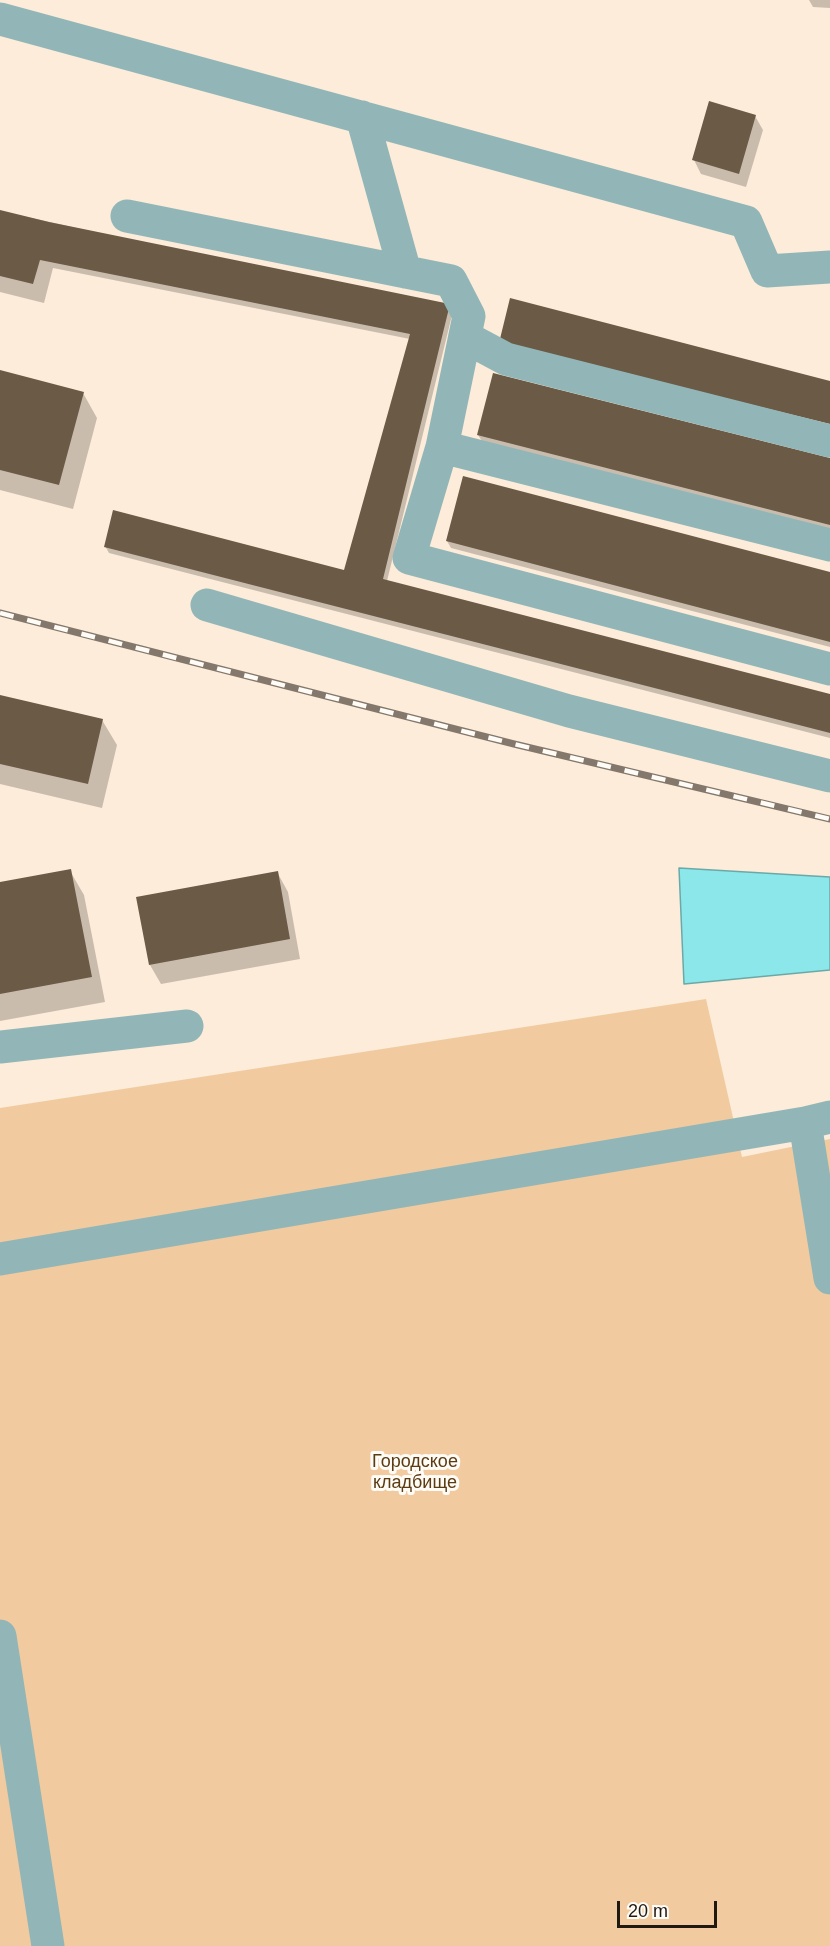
<!DOCTYPE html>
<html>
<head>
<meta charset="utf-8">
<style>
	body { margin:0 }
	#map { position:relative; width:830px; height:1946px; overflow:hidden; background:#fcecd9; font-family:Arial,sans-serif }
	canvas { display:block }
	.scale { position:absolute; left:617px; top:1901px; width:100px; height:27px; box-sizing:border-box; border:3px solid #201911; border-top:0; padding-left:8px; font-size:18px; line-height:21px; white-space:nowrap; color:#201911; -webkit-text-stroke:4px #fffbf6; paint-order:stroke }
</style>
</head>
<body>
<div id="map">
<canvas width="830" height="1946"></canvas>
<div class="scale">20 m</div>
</div>
<script>
const c = document.querySelector('canvas').getContext('2d');
c.lineJoin = 'round';
function fillPath(path, color) {
  c.fillStyle = color;
  c.fill(path, 'evenodd');
}
function shape(rows) {
  const path = new Path2D();
  for (const r of rows) {
    path.moveTo(r[0], r[1]);
    for (let i = 2; i < r.length; i += 2) path.lineTo(r[i], r[i + 1]);
  }
  return path;
}
function stroke(path, color, width, dash) {
  c.strokeStyle = color;
  c.lineWidth = width;
  c.lineCap = dash ? 'butt' : 'round';
  c.setLineDash(dash || []);
  c.stroke(path);
}
function label(font, color, halo, rows, align = 'center') {
  c.font = font + ' Arial,sans-serif';
  c.lineWidth = 6;
  c.setLineDash([]);
  c.textBaseline = 'middle';
  c.strokeStyle = halo;
  c.fillStyle = color;
  for (const [text, x, y, turn = 0] of rows) {
    c.save();
    c.translate(x, y);
    c.rotate((+turn || 0) * Math.PI / 180);
    c.textAlign = isNaN(turn) ? turn : align;
    if (halo) c.strokeText(text, 0, 0);
    c.fillText(text, 0, 0);
    c.restore();
  }
}
fillPath(shape([
	[706,999,742,1157,830,1139,830,1946,0,1946,0,1108]
]), '#f1cb9f');
const water = shape([
	[679,868,830,877,830,970,684,984,679,868]
]);
fillPath(water, '#8be7e9');
stroke(water, '#6ba9a8', 1.5);
fillPath(shape([
	[809,0,830,0,830,8,813,7],
	[755,116,763,130,746,187,701,174,694,160],
	[0,211,453,311,387,581,830,695,830,738,109,553,105,546,345,572,410,339,53,268,44,303,0,292],
	[0,371,83,393,97,418,73,509,0,490],
	[478,435,830,460,830,530,482,441],
	[447,541,830,573,830,647,451,548],
	[0,696,102,720,117,745,102,808,0,784],
	[70,871,84,895,105,1002,0,1021,0,884],
	[277,872,288,892,300,959,161,984,150,965,138,898]
]), '#0003');
fillPath(shape([
	[709,101,756,115,739,174,692,160],
	[0,210,49,222,450,304,383,579,830,694,830,733,104,547,113,510,344,570,410,334,40,260,33,284,0,276],
	[510,298,830,381,830,424,499,343],
	[0,370,84,392,59,485,0,470],
	[493,373,830,458,830,525,477,435],
	[463,476,830,572,830,642,446,541],
	[0,695,103,719,88,784,0,764],
	[71,869,92,977,0,994,0,882],
	[278,871,290,939,149,965,136,897]
]), '#6b5a46');
stroke(shape([
	[0,19,746,222,767,271,830,267],
	[362,117,405,272],
	[127,216,451,281,469,316,442,447,409,558,830,669],
	[465,337,506,359,830,441],
	[442,447,830,545],
	[207,605,569,711,830,776],
	[0,1047,187,1026],
	[805,1123,830,1278],
	[0,1259,805,1123,830,1117],
	[0,1636,48,1946]
]), '#92b6b7', 33);
const rail = shape([
	[0,613,514,744,830,819]
]);
stroke(rail, '#83786b', 7);
stroke(rail, '#fffbf6', 4.5, [14]);
label('18px', '#5b3c12', '#fffbf6', [
	["Городское",415,1462],
	["кладбище",415,1483]
]);
</script>
</body>
</html>
